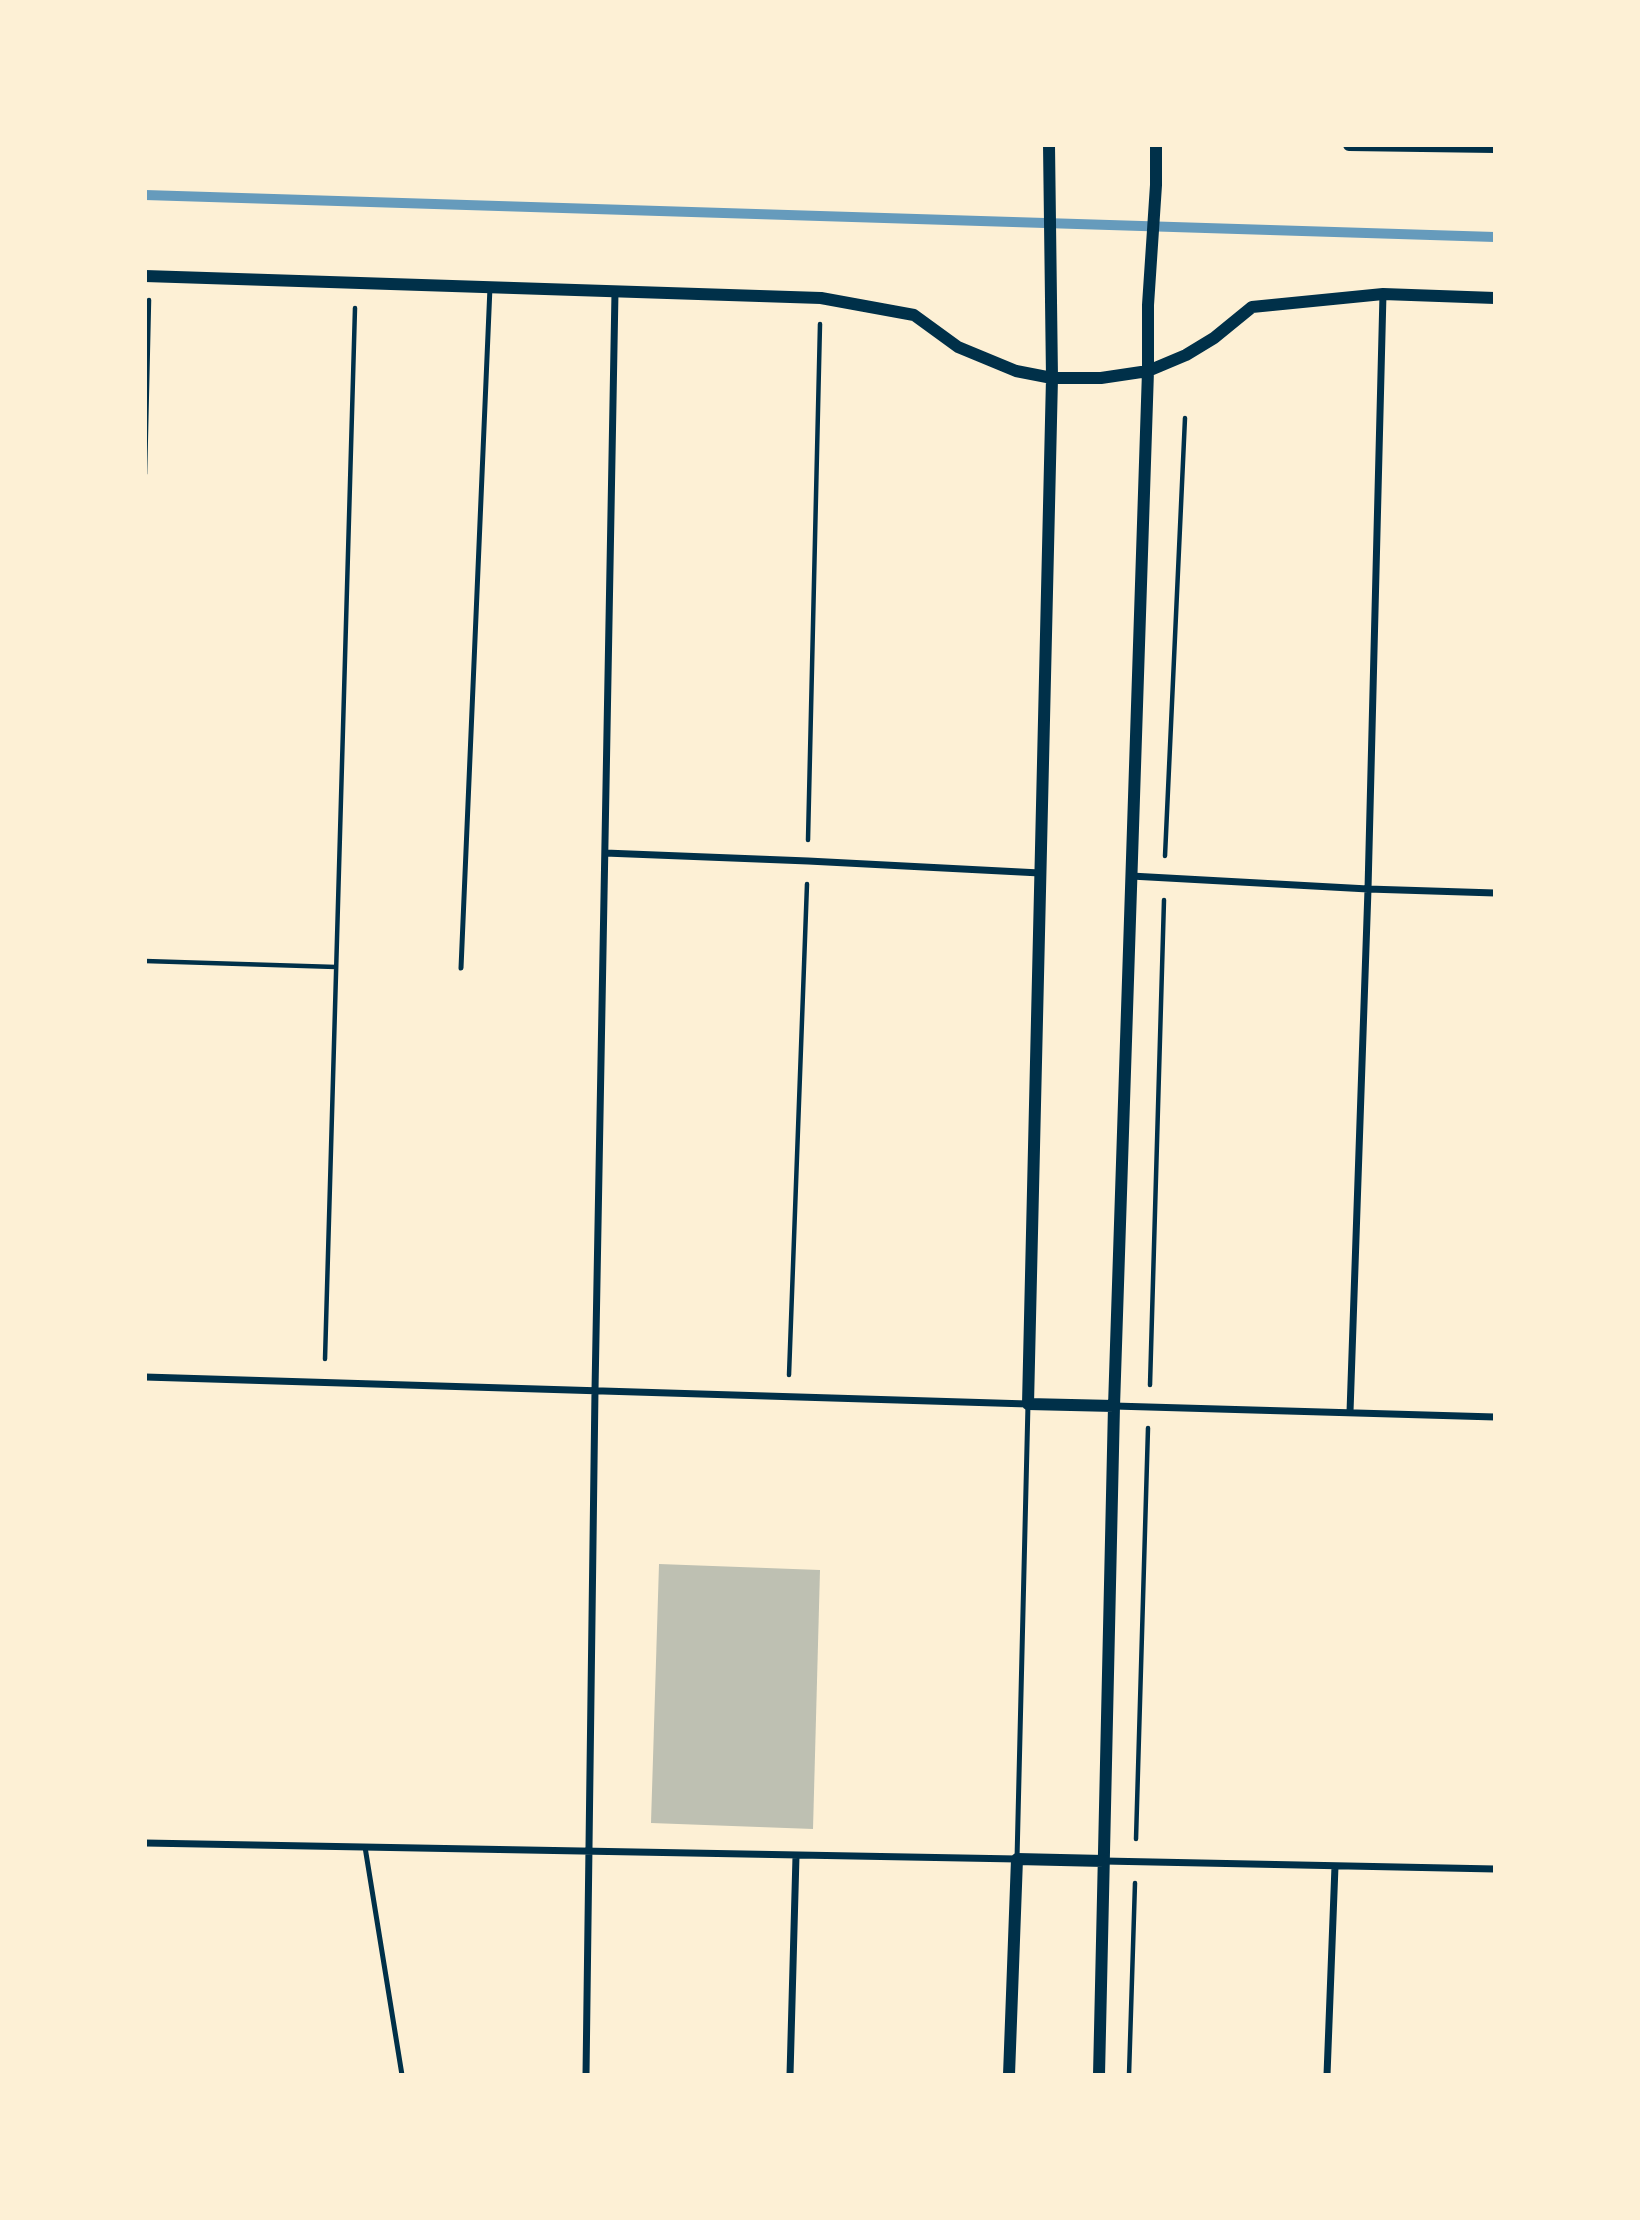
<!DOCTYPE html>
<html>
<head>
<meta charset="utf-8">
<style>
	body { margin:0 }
	#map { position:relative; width:1640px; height:2220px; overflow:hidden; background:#fdf0d5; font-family:Rubik,sans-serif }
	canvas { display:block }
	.frame { position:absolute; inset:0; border:147px solid #fdf0d5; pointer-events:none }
</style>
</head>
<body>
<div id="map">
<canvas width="1640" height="2220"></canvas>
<div class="frame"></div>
</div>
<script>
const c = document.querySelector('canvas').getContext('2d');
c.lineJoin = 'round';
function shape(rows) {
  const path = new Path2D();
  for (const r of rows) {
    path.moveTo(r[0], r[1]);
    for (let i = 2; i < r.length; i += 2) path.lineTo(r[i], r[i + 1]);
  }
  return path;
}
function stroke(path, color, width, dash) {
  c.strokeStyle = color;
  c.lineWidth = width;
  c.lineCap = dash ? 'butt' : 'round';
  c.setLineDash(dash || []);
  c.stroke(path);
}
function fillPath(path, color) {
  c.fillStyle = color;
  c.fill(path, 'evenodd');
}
stroke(shape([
	[145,195,1495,237]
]), '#669bbc', 10);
fillPath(shape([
	[659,1564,820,1570,813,1829,651,1823]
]), '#bec0b2');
stroke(shape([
	[145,474,149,300],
	[808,840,820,324],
	[1165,856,1185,418],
	[145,961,336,967],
	[325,1359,355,308],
	[789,1375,807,884],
	[1150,1385,1164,900],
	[1136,1839,1148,1428],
	[1129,2075,1135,1883]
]), '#003049', 4.5);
stroke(shape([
	[461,968,490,287],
	[365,1847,402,2075],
	[1017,1859,1028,1404]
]), '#003049', 5);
stroke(shape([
	[605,853,808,861,1040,873],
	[1131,876,1368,889,1495,893],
	[145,1377,1028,1404],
	[1114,1406,1495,1417],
	[1350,1412,1368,889,1383,294],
	[145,1843,1017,1859],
	[1104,1861,1495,1869],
	[586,2075,595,1390,615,292],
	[790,2075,796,1856],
	[1327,2075,1335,1866]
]), '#003049', 7);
stroke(shape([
	[1049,145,1052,378,1028,1404,1114,1406],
	[1349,145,1495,147],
	[145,276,821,298,914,315,958,347,1016,371,1052,378,1101,378,1148,371,1186,355,1214,338,1252,307,1383,294,1495,298],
	[1009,2075,1017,1859,1104,1861],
	[1099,2075,1114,1406,1148,371,1148,305,1156,185,1156,145]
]), '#003049', 12);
</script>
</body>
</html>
